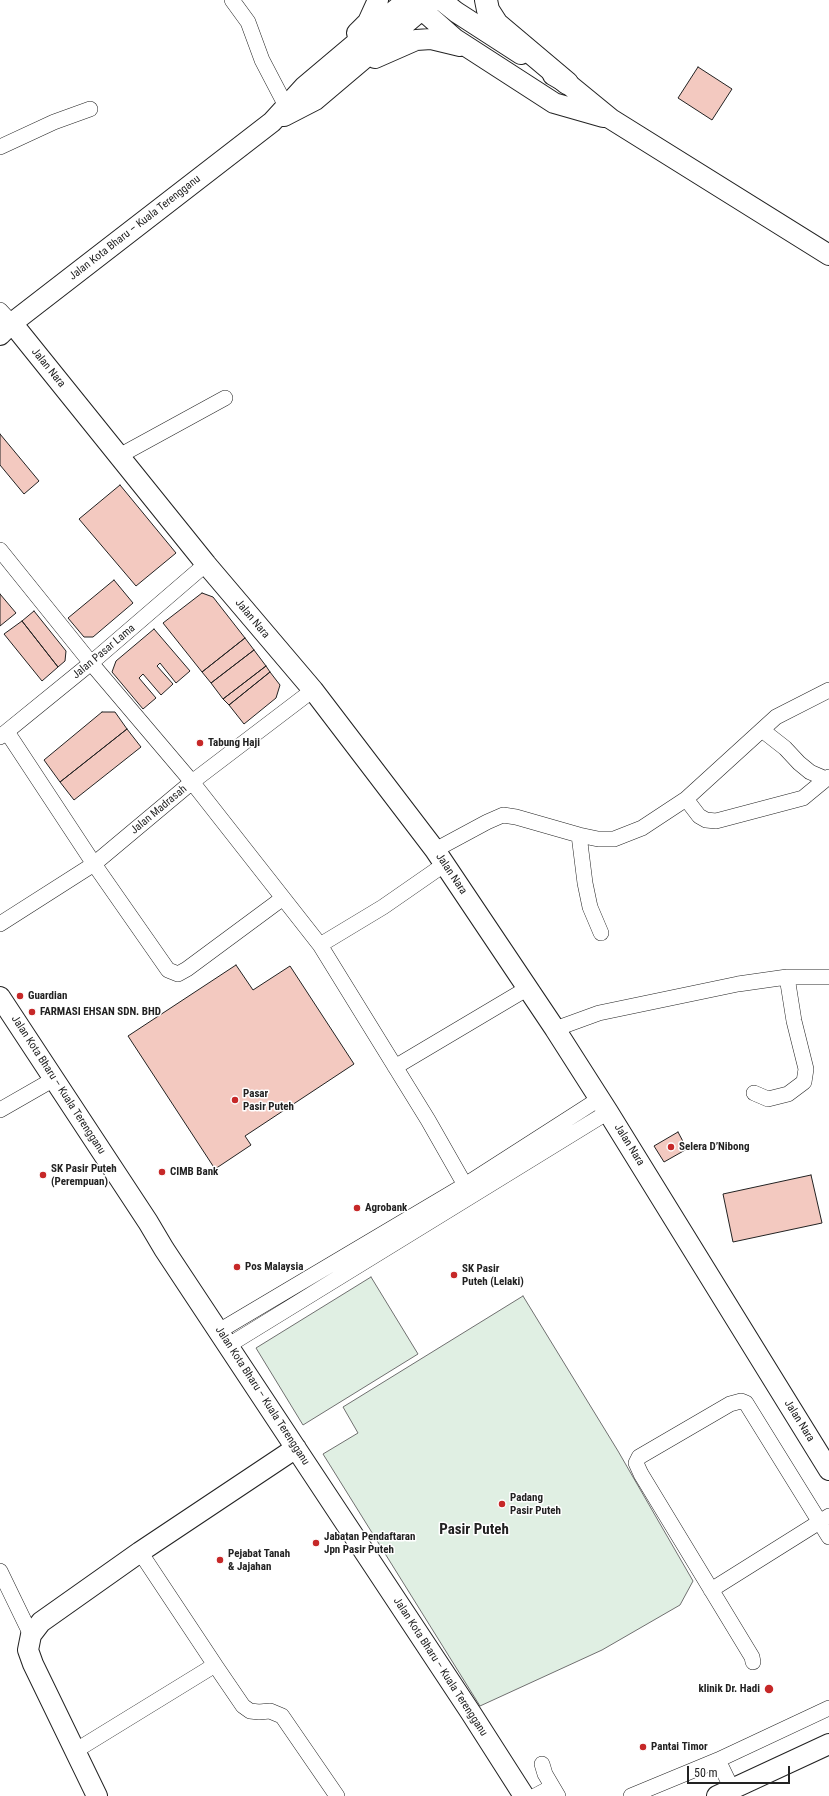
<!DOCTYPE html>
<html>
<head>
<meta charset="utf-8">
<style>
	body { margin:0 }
	#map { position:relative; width:829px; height:1796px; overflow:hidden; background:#fff; font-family:"Roboto Condensed",sans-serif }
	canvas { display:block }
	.scale { position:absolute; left:687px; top:1766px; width:103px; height:18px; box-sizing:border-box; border:2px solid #222; border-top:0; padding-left:5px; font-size:12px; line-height:14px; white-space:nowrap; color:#222; -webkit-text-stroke:3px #fff; paint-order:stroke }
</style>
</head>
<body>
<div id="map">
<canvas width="829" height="1796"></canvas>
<div class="scale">50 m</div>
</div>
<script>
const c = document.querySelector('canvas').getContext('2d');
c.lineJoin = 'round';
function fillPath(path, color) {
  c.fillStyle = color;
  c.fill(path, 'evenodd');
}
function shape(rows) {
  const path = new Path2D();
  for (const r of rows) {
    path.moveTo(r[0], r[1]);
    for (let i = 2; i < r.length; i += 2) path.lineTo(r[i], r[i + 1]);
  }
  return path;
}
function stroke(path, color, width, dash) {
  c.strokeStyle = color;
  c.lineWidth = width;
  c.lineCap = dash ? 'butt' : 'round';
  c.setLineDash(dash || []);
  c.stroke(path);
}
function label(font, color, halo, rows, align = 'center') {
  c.font = font + ' "Roboto Condensed",sans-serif';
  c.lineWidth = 3;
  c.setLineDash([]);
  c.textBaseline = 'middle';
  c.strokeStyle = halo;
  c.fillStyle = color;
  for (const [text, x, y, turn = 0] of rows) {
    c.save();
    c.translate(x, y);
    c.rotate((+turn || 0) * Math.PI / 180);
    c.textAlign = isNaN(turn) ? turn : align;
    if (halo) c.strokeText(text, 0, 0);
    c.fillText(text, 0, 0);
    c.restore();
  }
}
const green = shape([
	[371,1277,418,1354,303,1425,256,1348,371,1277],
	[523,1296,618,1451,693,1581,680,1605,602,1650,480,1706,323,1454,358,1433,343,1407,523,1296]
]);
fillPath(green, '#e0efe3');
stroke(green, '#6f6f6f', 1);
const building = shape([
	[698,67,732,89,712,120,678,98,698,67],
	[0,434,39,481,24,494,0,465,0,434],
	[120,485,176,553,136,586,79,519,120,485],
	[114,580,133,603,93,637,84,637,68,618,114,580],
	[202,593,213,597,245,638,202,672,163,623,202,593],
	[0,594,16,613,0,626,0,594],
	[34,611,66,651,65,661,58,667,22,621,34,611],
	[22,621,58,667,42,681,4,634,22,621],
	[154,629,190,671,176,683,160,663,157,666,173,684,161,695,143,674,139,678,156,698,143,709,112,672,116,661,154,629],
	[245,638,254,650,211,683,202,672,245,638],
	[254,650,266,666,223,699,211,683,254,650],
	[266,666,270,672,229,705,223,699,266,666],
	[270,672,280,685,276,698,244,724,229,705,270,672],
	[102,712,115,712,127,729,60,782,44,760,102,712],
	[127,729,141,747,74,800,60,782,127,729],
	[236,965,253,990,290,966,354,1064,245,1136,251,1145,215,1169,128,1036,236,965],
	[678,1132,687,1149,664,1162,654,1146,678,1132],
	[811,1175,822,1223,733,1242,723,1194,811,1175]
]);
fillPath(building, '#f3c9c0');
stroke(building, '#222', 1);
const minor = shape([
	[232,0,248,22,262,60,286,106],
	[0,147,54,122,90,109],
	[0,310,12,323],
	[119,456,225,398],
	[0,550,91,663,192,782,320,945,428,1120,465,1185],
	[762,730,785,748,799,763,810,772,826,779,829,777],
	[7,732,94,864,168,970,178,974,187,969,283,898],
	[0,737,91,663,206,564],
	[686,799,699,816,706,820,716,821,803,798,826,779],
	[579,835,585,883,590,907,601,933],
	[435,850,487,822,503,815,516,817,579,835,598,839,614,839,642,828,686,799,776,717,829,690],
	[0,924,94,864,192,782,313,690],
	[320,945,383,907,445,864],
	[555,1029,599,1013,738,984,787,977,829,977],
	[395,1067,528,988],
	[754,1093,768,1099,788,1094,804,1082,806,1069,794,1021,787,977],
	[0,1110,54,1079],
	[219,1331,465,1185,599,1099],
	[229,1345,608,1112],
	[0,1571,31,1635],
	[711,1590,829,1516],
	[753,1662,752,1657,641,1474,636,1463,639,1457,730,1404,741,1401,746,1403,829,1537],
	[215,1665,243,1706,250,1711,259,1712,270,1711,282,1716,337,1796],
	[75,1751,215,1665,140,1552],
	[718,1760,732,1789],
	[542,1764,545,1774,558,1796],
	[535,1796,552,1787],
	[631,1796,718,1760,829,1708]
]);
const major = shape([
	[414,0,421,9,455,39,554,103,603,117],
	[441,0,456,12,521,54],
	[357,33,368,22,378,0],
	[375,58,416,40,431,39,460,46],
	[553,75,567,83,611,119,829,255],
	[284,116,315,100,432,1],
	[12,323,206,564,313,690,435,850,555,1029,608,1112,829,1470],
	[0,335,12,323,272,122,304,87,407,0],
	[0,997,148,1222,164,1249,471,1713,524,1796],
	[97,1796,33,1664,28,1650,31,1635,41,1622,140,1552,296,1448],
	[717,1796,829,1744]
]);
const highway = shape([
	[486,0,488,10,497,24,567,83]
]);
stroke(minor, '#222', 16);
stroke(major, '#222', 22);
stroke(highway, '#222', 24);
stroke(minor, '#fff', 15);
stroke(major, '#fff', 20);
stroke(highway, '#fff', 22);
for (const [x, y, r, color] of [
	[200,743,4,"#c62828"],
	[20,996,4,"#c62828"],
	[32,1012,4,"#c62828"],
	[235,1100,4,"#c62828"],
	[671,1147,4,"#c62828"],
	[162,1172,4,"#c62828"],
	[43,1175,4,"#c62828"],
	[357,1208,4,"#c62828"],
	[237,1267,4,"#c62828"],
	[454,1275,4,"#c62828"],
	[502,1504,4,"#c62828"],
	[316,1543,4,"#c62828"],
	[220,1560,4,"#c62828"],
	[769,1689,5,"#c62828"],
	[643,1747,4,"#c62828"]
]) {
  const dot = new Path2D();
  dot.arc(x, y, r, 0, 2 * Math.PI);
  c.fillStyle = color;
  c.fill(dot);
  stroke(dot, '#fff', 1.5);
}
label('11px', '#222', '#fff', [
	["Jalan Kota Bharu – Kuala Terengganu",135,228,-38],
	["Jalan Nara",48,368,51],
	["Jalan Nara",252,619,50],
	["Jalan Pasar Lama",104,652,-40],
	["Jalan Madrasah",159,810,-40],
	["Jalan Nara",451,874,56],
	["Jalan Kota Bharu – Kuala Terengganu",58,1085,57],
	["Jalan Nara",629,1145,58],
	["Jalan Kota Bharu – Kuala Terengganu",262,1396,57],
	["Jalan Nara",799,1421,58],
	["Jalan Kota Bharu – Kuala Terengganu",440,1667,57]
]);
label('bold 11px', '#222', '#fff', [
	["Tabung Haji",208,743],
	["Guardian",28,996],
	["FARMASI EHSAN SDN. BHD",40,1012],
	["Pasar",243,1094],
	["Pasir Puteh",243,1107],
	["Selera D’Nibong",679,1147],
	["SK Pasir Puteh",51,1169],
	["(Perempuan)",51,1182],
	["CIMB Bank",170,1172],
	["Agrobank",365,1208],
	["Pos Malaysia",245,1267],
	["SK Pasir",462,1269],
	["Puteh (Lelaki)",462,1282],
	["Padang",510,1498],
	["Pasir Puteh",510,1511],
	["Jabatan Pendaftaran",324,1537],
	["Jpn Pasir Puteh",324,1550],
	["Pejabat Tanah",228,1554],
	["& Jajahan",228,1567],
	["klinik Dr. Hadi",760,1689,"right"],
	["Pantai Timor",651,1747]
], 'left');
label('bold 15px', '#222', '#fff', [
	["Pasir Puteh",474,1530]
]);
</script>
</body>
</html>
